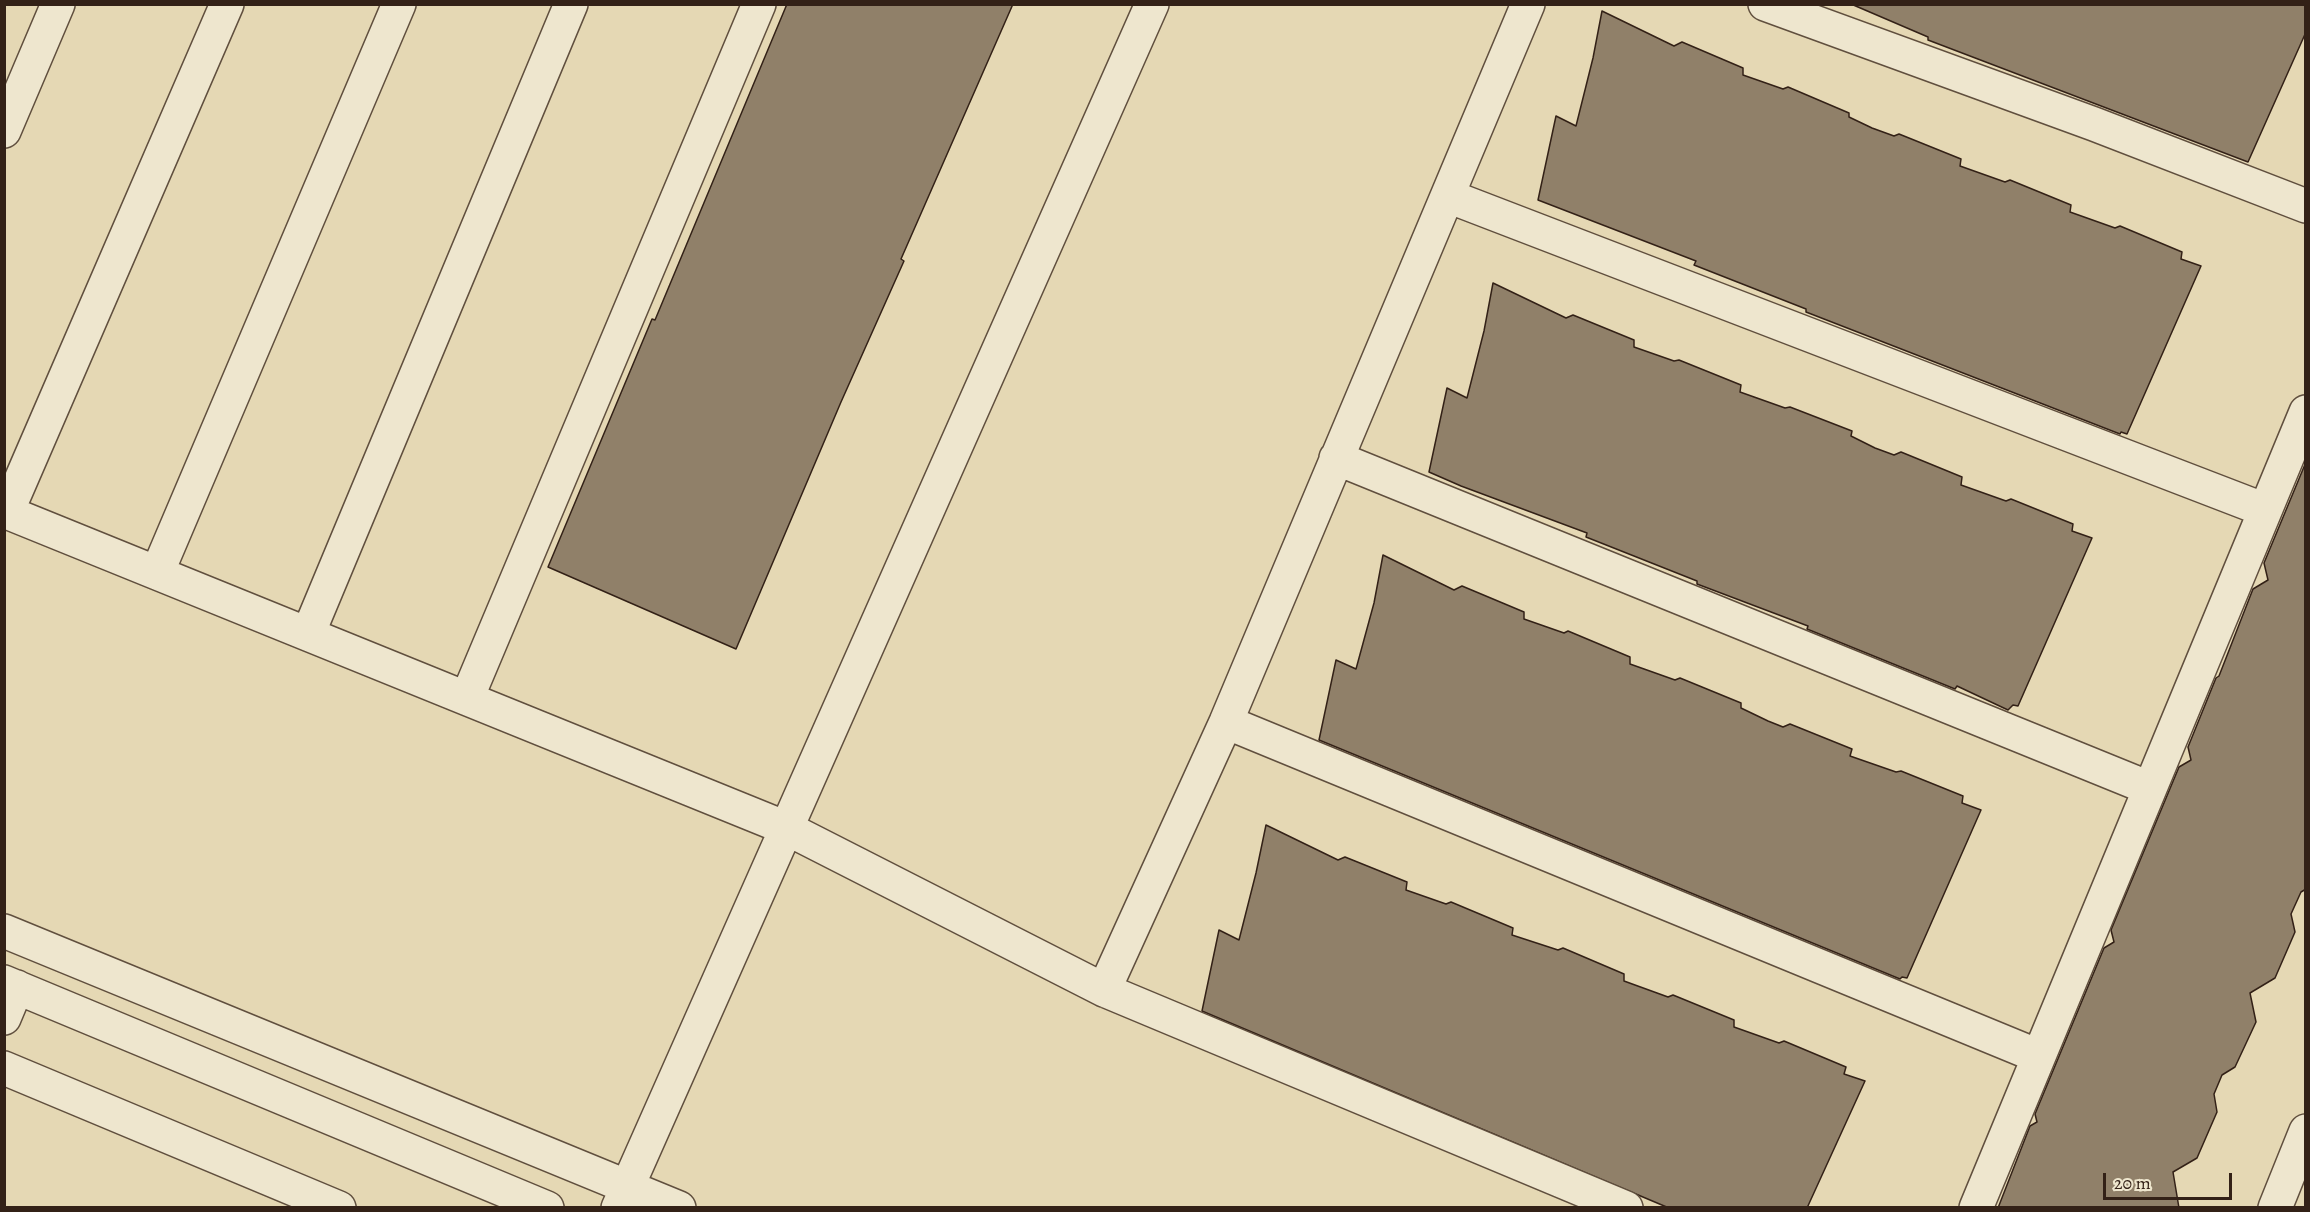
<!DOCTYPE html>
<html>
<head>
<meta charset="utf-8">
<style>
	body { margin:0 }
	#map { position:relative; width:2310px; height:1212px; overflow:hidden; background:#e5d8b4; font-family:Alegreya,serif }
	canvas { display:block }
	.frame { position:absolute; inset:0; border:6px solid #332117; pointer-events:none }
	.scale { position:absolute; left:2103px; top:1173px; width:129px; height:27px; box-sizing:border-box; border:3px solid #332117; border-top:0; padding-left:8px; font-size:18px; line-height:21px; white-space:nowrap; color:#332117; -webkit-text-stroke:4px #eee6ce; paint-order:stroke }
</style>
</head>
<body>
<div id="map">
<canvas width="2310" height="1212"></canvas>
<div class="frame"></div>
<div class="scale">20 m</div>
</div>
<script>
const c = document.querySelector('canvas').getContext('2d');
c.lineJoin = 'round';
function fillPath(path, color) {
  c.fillStyle = color;
  c.fill(path, 'evenodd');
}
function shape(rows) {
  const path = new Path2D();
  for (const r of rows) {
    path.moveTo(r[0], r[1]);
    for (let i = 2; i < r.length; i += 2) path.lineTo(r[i], r[i + 1]);
  }
  return path;
}
function stroke(path, color, width, dash) {
  c.strokeStyle = color;
  c.lineWidth = width;
  c.lineCap = dash ? 'butt' : 'round';
  c.setLineDash(dash || []);
  c.stroke(path);
}
const building = shape([
	[787,4,1013,4,901,259,904,261,841,402,736,649,548,567,652,319,655,320,787,4],
	[1851,4,2306,4,2306,32,2248,162,1928,40,1928,37,1851,4],
	[1602,11,1674,46,1682,42,1743,68,1743,75,1783,89,1788,87,1849,113,1849,117,1872,128,1894,136,1899,134,1961,159,1960,166,2005,182,2010,180,2071,205,2070,212,2115,228,2120,226,2182,252,2181,259,2201,266,2127,434,2121,432,2120,434,1806,312,1806,309,1694,265,1696,261,1538,200,1556,116,1576,126,1593,58,1602,11],
	[1493,283,1566,318,1573,315,1634,340,1634,347,1674,361,1679,360,1741,385,1740,392,1785,408,1790,407,1852,431,1851,436,1875,448,1894,455,1901,452,1962,477,1961,485,2006,501,2011,499,2073,524,2072,531,2092,538,2018,706,2013,705,2008,710,1957,686,1955,689,1807,629,1808,626,1697,584,1697,581,1586,537,1587,533,1461,486,1429,472,1447,388,1467,398,1484,331,1493,283],
	[2306,462,2306,889,2301,892,2291,914,2295,932,2275,978,2250,993,2256,1022,2235,1067,2222,1075,2214,1094,2217,1112,2197,1158,2173,1172,2179,1208,1998,1208,2030,1126,2037,1122,2035,1114,2104,948,2114,942,2111,930,2179,767,2191,760,2188,747,2216,678,2219,676,2253,589,2268,580,2264,563,2306,462],
	[1383,555,1454,590,1462,586,1524,612,1524,619,1564,633,1568,631,1630,657,1630,664,1675,680,1680,678,1741,703,1741,708,1768,721,1783,727,1790,724,1852,749,1850,756,1896,772,1901,771,1963,796,1962,803,1981,810,1907,978,1902,977,1900,979,1319,740,1336,660,1356,669,1374,603,1383,555],
	[1266,825,1338,860,1345,857,1407,882,1406,890,1446,904,1451,902,1513,928,1512,935,1558,950,1563,948,1624,974,1624,981,1668,997,1673,995,1734,1020,1734,1027,1779,1043,1784,1041,1846,1067,1844,1074,1865,1081,1807,1208,1669,1208,1202,1011,1219,930,1239,940,1256,873,1266,825]
]);
fillPath(building, '#908069');
stroke(building, '#332117', 1.5);
const minor = shape([
	[1765,4,2094,124,2306,206],
	[4,131,58,4],
	[1448,196,2265,510],
	[1336,458,2149,788],
	[4,511,786,828,1104,990,1626,1208],
	[7,512,227,4],
	[157,573,399,4],
	[308,634,571,4],
	[467,698,759,4],
	[1226,722,2038,1056],
	[4,931,679,1208],
	[4,982,547,1208],
	[1104,990,1226,722,1528,4],
	[4,1018,17,987],
	[4,1068,339,1208],
	[618,1208,1152,4],
	[1976,1208,2306,412],
	[2275,1208,2306,1131]
]);
stroke(minor, '#604f3e', 36);
stroke(minor, '#eee6ce', 33);
</script>
</body>
</html>
